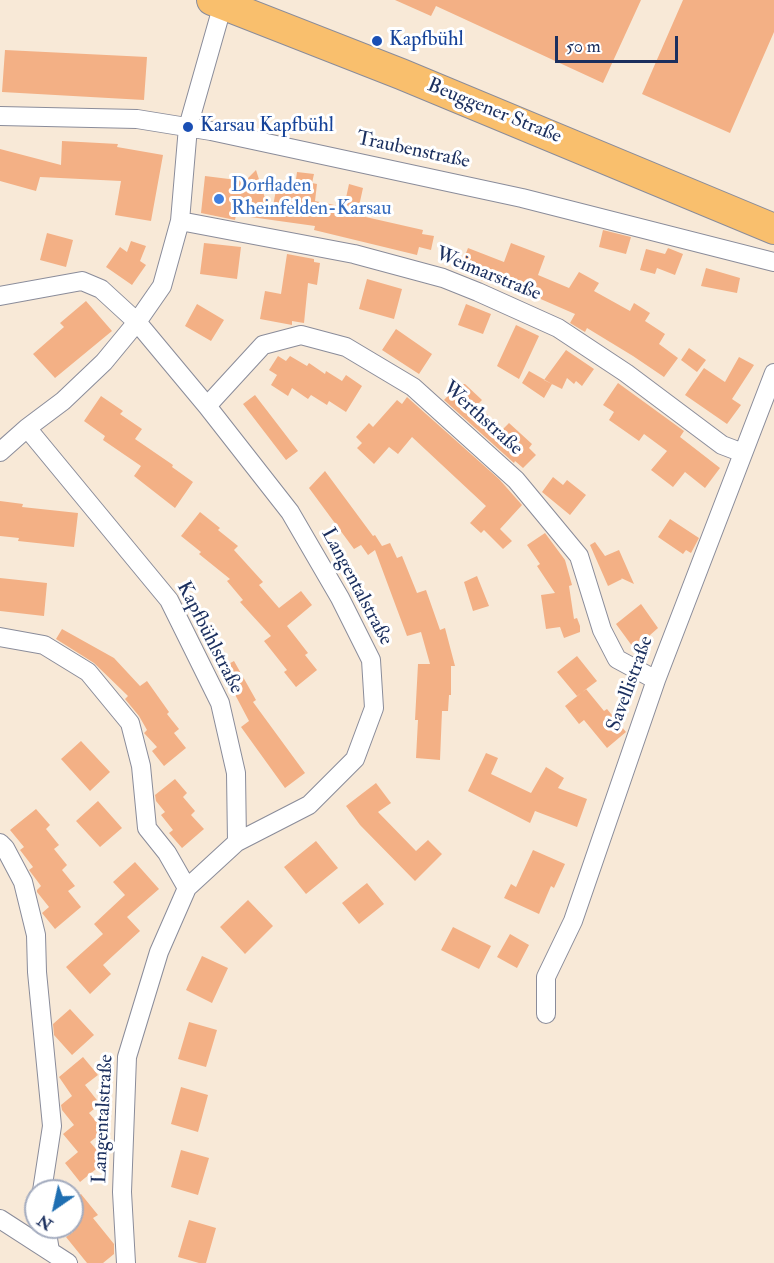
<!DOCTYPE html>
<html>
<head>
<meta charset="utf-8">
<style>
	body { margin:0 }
	#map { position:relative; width:774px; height:1263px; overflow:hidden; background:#f8e9d7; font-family:"IM FELL Double Pica",serif }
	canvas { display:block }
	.north { position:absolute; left:24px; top:1179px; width:60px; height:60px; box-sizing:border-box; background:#fff; border:2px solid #a4acbf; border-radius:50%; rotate:214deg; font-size:16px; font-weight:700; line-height:24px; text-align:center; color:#1b2f5e }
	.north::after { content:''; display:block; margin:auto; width:21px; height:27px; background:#1f6fb2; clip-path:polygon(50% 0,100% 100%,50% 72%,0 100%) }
	.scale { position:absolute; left:555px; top:36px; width:123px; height:27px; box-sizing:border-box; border:3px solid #1b2f5e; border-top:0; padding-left:8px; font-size:18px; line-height:21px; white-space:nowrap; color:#1b2f5e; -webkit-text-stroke:4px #fff; paint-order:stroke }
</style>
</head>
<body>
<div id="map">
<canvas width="774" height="1263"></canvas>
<div class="north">N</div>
<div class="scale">50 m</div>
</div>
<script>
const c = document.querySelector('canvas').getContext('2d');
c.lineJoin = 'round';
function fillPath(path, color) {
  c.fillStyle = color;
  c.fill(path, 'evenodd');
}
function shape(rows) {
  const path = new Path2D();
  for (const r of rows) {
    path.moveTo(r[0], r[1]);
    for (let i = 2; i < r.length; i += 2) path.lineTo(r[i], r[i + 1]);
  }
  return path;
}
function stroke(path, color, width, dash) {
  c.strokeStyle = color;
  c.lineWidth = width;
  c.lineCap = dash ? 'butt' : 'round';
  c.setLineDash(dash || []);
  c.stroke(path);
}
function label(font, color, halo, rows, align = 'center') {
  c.font = font + ' "IM FELL Double Pica",serif';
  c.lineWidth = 6;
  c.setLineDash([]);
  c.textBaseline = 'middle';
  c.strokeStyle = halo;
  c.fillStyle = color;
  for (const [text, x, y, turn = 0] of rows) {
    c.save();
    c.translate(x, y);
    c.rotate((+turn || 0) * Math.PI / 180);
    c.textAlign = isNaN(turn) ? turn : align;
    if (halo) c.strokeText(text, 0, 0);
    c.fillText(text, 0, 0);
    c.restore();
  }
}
fillPath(shape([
	[395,0,641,0,603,83,436,6,431,16],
	[683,0,774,0,774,32,730,133,642,94],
	[5,50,147,57,144,100,2,92],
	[62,141,118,144,117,147,163,155,151,221,115,215,121,181,40,177,36,191,0,181,0,149,61,165],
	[256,170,271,217,276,190,294,193,297,172,314,174,312,183,317,184,315,201,344,207,349,184,363,188,357,215,423,230,422,234,434,236,431,250,419,247,417,255,314,230,315,226,236,215,235,220,201,213,205,176,245,181],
	[603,230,631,237,626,254,599,247],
	[47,233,73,240,66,267,40,260],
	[131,241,146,246,140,261,146,265,132,285,106,267,120,247,127,252],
	[204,243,241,247,237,279,200,274],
	[511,243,545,256,538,275,569,288,579,272,599,283,594,291,630,311,634,303,650,313,645,321,665,334,659,344,678,358,664,377,633,356,587,328,585,332,570,323,575,314,520,290,521,288,491,277,488,283,474,277,476,273,461,266,468,248,504,262],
	[668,248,683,254,675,275,657,268,655,274,640,270,646,249,665,254],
	[287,254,314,259,314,262,320,263,317,285,308,283,304,323,292,321,292,325,260,319,265,291,281,294],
	[706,268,740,278,737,293,701,286],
	[367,279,402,289,394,319,359,309],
	[86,301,112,331,55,378,33,354,64,327,60,323],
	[197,304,224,320,211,341,185,326],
	[466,304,491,314,483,334,458,325],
	[516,325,539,336,519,379,497,366],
	[396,329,432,354,419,374,382,350],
	[689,348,706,360,697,372,681,360],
	[566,350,594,369,582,386,576,381,574,384,567,378,562,389,544,380],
	[278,356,286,361,290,356,307,366,309,363,325,374,326,371,342,381,346,375,362,386,346,412,329,401,327,405,311,395,308,399,292,388,288,396,271,385,277,375,269,370],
	[739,357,754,365,732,399,741,405,727,424,685,395,704,368,725,382],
	[529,371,552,384,544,398,522,383],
	[618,383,684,431,680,437,720,468,705,488,685,472,673,487,651,470,667,451,644,434,639,441,609,420,614,412,603,405],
	[459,384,465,384,482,400,477,405,503,429,509,423,532,444,529,448,536,455,523,468,515,461,514,463,444,400],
	[255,395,298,451,286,460,243,404],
	[101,396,123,411,120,414,142,429,135,439,173,465,172,467,193,482,175,508,134,476,141,466,103,440,105,436,84,421],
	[407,397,499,479,522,505,500,529,512,541,503,549,484,530,481,533,470,523,486,506,412,437,398,454,389,447,374,464,357,448,362,443,356,437,369,423,373,427,397,400,402,404],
	[325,471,373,536,375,535,382,546,390,543,397,558,402,556,417,593,426,590,440,630,445,628,455,666,451,666,451,695,449,695,448,711,442,711,440,760,416,758,418,720,415,720,418,664,430,664,421,632,407,636,375,550,368,555,361,545,354,549,309,488],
	[553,477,563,485,567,480,586,495,570,515,542,492],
	[0,501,23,504,22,507,78,513,74,547,18,541,19,538,0,536],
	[200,512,220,528,218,530,238,546,234,550,263,582,259,585,279,608,301,591,312,605,287,626,308,653,305,655,317,670,296,687,284,672,287,670,264,641,271,636,240,602,243,600,227,581,230,579,199,554,201,552,181,536],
	[670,519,699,538,691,553,686,550,683,554,658,537],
	[545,533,565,560,572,585,569,586,574,619,577,618,580,626,580,632,564,638,560,627,546,629,541,595,555,593,537,566,540,564,527,545],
	[595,542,605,556,619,550,634,584,621,578,622,579,608,586,590,545],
	[477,576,489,606,473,611,464,582],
	[0,578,47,583,44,616,0,611],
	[641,604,658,628,649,636,654,643,638,654,616,624],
	[62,629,114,658,140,686,147,681,169,712,167,714,179,729,174,733,186,748,164,766,152,751,157,747,144,733,147,730,139,716,125,699,128,696,94,663,56,639],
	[577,656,597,681,577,696,557,672],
	[234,661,256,700,253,702,305,773,285,788,241,727,249,721,221,668],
	[586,689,604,711,607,709,626,732,607,748,584,720,579,724,565,706],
	[81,741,110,772,90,791,61,759],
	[486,753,498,758,491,774,531,793,546,767,564,778,558,788,587,799,577,827,535,811,530,823,468,791],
	[175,779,187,793,183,797,195,811,191,815,204,829,182,848,169,833,173,830,161,815,165,812,156,801,155,795],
	[376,783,391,803,378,812,416,851,428,840,442,854,415,881,360,825,346,806],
	[98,801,122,828,100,847,76,821],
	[36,809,50,825,46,829,59,845,54,849,67,865,62,870,75,886,68,891,81,907,55,929,42,913,49,907,37,892,37,890,41,886,29,870,33,867,20,850,24,847,10,830],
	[316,841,338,868,306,894,284,867],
	[533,850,565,864,554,888,551,886,539,914,504,898,511,884,516,887],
	[135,862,159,889,127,917,140,931,103,965,111,974,90,994,66,967,103,934,94,924,125,895,113,882],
	[367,883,384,904,359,924,342,903],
	[248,900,273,926,245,954,220,927],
	[453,927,491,946,479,969,441,950],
	[510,934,529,945,517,968,497,957],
	[202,956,228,968,212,1003,186,990],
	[70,1009,94,1035,72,1055,54,1035,53,1024],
	[189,1022,217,1030,206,1067,178,1059],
	[83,1057,98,1075,85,1085,100,1104,89,1113,104,1131,90,1142,106,1161,80,1182,65,1163,78,1152,63,1134,74,1125,62,1110,61,1105,72,1096,59,1077],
	[181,1087,208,1095,198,1132,171,1124],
	[181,1150,209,1158,198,1195,171,1187],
	[81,1194,98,1215,93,1218,114,1244,114,1254,103,1263,87,1263,66,1237,73,1232,72,1202],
	[189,1220,216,1228,206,1263,199,1263,178,1257]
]), '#f3b085');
const street = shape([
	[0,116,137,119,211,131,522,198,774,262],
	[180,221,354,254,443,278,478,292,558,328,626,373,722,445,743,453],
	[0,296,82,281,101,289,137,322,207,406,290,512,340,598,371,660,374,708,355,759,309,805,237,842,187,888,159,952,127,1057,122,1192,126,1263],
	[207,406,263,345,301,335,346,347,413,387,516,480,579,556,602,630,617,659,656,680],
	[27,428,169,600,220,703,236,773,237,842],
	[0,452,27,428,63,401,104,362,137,322,162,286,180,221,188,127,223,4],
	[0,637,44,645,88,672,130,723,141,766,147,828,167,853,187,888],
	[0,843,5,848,23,882,36,935,37,972,52,1126,42,1191],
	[546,1014,546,977,573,921,656,680,774,373],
	[0,1219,68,1263],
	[46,1227,50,1251]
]);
const primary = shape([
	[212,0,401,74,774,229]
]);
stroke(street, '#8a8c9a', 20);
stroke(primary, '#8a8c9a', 32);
stroke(street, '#fff', 18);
stroke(primary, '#f9bf6d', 30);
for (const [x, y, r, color] of [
	[377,41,6,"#1a4fb4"],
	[188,127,6,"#1a4fb4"],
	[219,199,6,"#3f7fe0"]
]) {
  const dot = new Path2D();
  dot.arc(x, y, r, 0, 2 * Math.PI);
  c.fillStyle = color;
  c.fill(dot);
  stroke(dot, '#fff', 2);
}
label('20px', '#164399', '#fff', [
	["Kapfbühl",389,41],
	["Karsau Kapfbühl",200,127]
], 'left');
label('20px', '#1b2f5e', '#fff', [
	["Beuggener Straße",494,112,22],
	["Traubenstraße",413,151,12],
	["Weimarstraße",488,275,22],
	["Werthstraße",482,419,42],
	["Langentalstraße",356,587,62],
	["Kapfbühlstraße",209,638,63],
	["Savellistraße",631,684,-70],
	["Langentalstraße",104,1119,-87]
]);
label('20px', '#366cbe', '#fff', [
	["Dorfladen",231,187],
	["Rheinfelden-Karsau",231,210]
], 'left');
</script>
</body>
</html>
